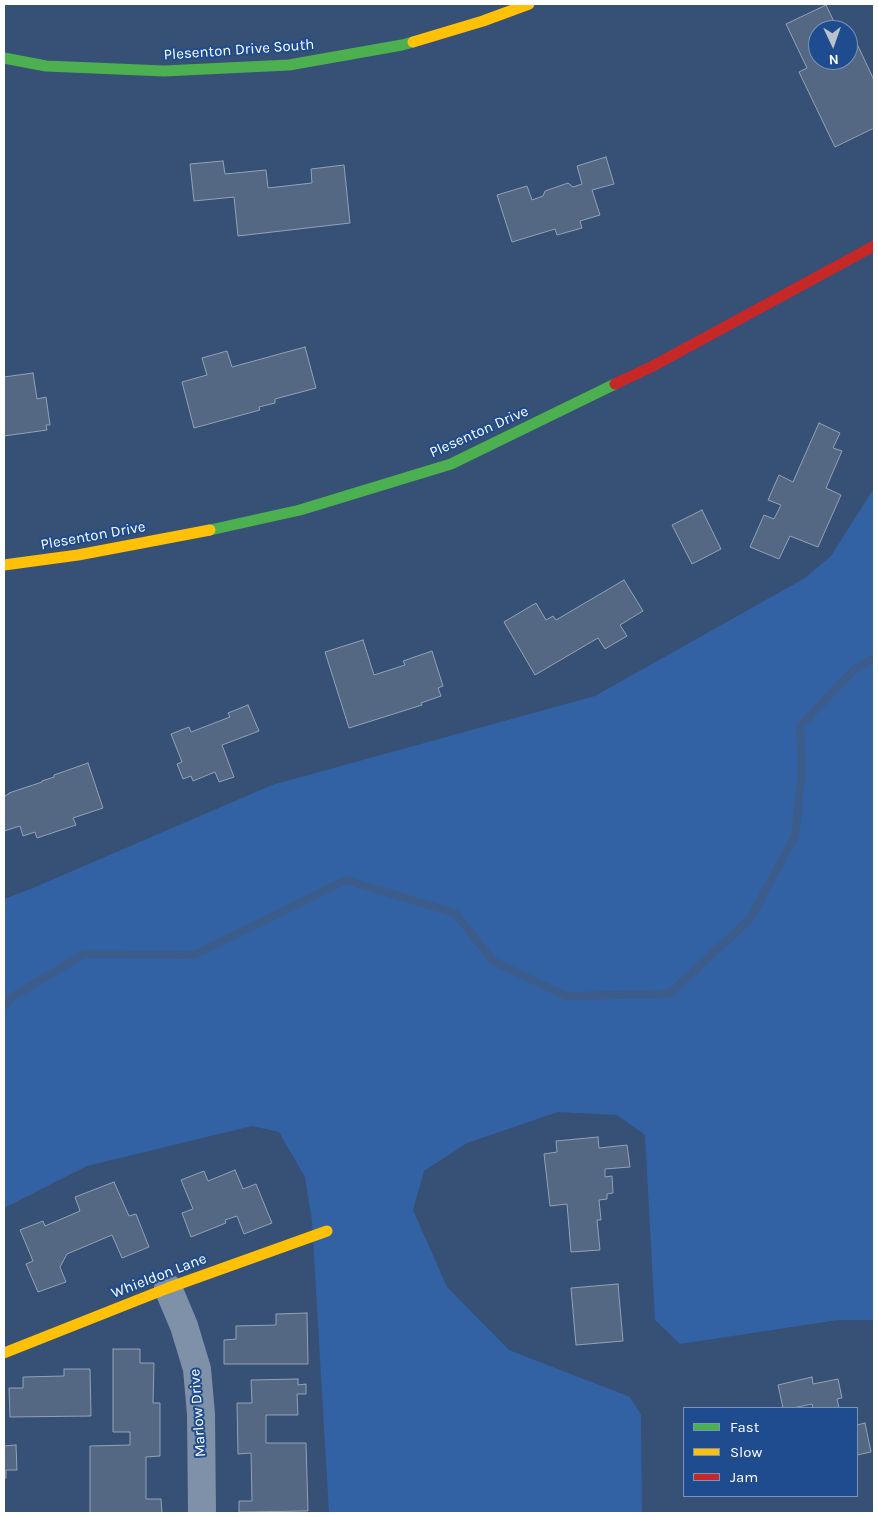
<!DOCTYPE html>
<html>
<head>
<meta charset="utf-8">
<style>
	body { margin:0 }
	#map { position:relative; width:878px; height:1517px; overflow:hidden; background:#375075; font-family:Karla,sans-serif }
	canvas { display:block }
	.frame { position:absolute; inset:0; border:5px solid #fff; pointer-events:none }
	.legend { position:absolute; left:683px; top:1407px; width:175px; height:90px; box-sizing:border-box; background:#1e4c8e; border:1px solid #7894bb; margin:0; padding:6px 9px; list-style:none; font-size:15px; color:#fff }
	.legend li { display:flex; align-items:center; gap:10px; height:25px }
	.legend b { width:25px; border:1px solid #7894bb }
	.north { position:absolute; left:808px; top:20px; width:50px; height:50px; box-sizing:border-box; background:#1e4c8e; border:1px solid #7894bb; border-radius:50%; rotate:177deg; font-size:14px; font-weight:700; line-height:20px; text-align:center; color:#fff }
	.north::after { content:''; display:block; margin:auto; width:18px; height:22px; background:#b9c2cf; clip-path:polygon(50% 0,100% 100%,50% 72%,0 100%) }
</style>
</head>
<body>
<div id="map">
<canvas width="878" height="1517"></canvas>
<div class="frame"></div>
<ul class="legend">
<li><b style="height:6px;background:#4caf50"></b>Fast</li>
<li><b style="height:6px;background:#ffc107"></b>Slow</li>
<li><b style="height:6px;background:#c62828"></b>Jam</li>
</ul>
<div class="north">N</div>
</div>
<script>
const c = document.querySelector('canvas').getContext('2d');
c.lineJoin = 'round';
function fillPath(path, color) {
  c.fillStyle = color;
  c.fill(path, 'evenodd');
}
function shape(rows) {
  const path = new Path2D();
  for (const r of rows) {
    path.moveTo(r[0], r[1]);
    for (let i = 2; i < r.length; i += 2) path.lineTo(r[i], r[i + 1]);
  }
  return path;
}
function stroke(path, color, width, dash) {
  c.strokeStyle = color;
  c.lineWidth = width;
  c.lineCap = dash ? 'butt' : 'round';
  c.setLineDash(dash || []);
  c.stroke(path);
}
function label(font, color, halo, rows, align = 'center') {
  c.font = font + ' Karla,sans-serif';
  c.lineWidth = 4;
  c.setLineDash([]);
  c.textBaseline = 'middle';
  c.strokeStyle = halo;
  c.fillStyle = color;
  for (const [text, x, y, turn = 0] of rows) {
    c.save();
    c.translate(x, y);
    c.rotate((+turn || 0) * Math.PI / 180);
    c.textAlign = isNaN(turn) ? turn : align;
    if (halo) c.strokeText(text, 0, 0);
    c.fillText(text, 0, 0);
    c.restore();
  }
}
fillPath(shape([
	[874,488,874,1320,838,1320,680,1344,655,1320,645,1135,617,1115,558,1112,467,1143,424,1171,413,1210,447,1287,509,1350,630,1397,641,1415,642,1513,329,1513,312,1221,305,1177,279,1132,252,1126,87,1166,4,1208,4,899,33,888,272,785,595,696,805,578,831,556]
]), '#3362a4');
stroke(shape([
	[4,1006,12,997,84,954,194,955,346,880,455,913,493,961,566,996,669,994,750,919,795,836,802,771,800,726,854,670,874,658]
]), '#3c5c8b', 8);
const building = shape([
	[826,5,838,30,818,30,818,60,848,60,848,30,843,30,849,27,874,80,874,128,835,147,799,72,807,68,786,24,826,5],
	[606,157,614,184,592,190,600,215,580,221,582,228,557,235,555,229,512,242,497,195,527,186,532,200,543,196,545,191,568,183,573,187,582,184,577,166,606,157],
	[223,161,225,174,266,170,268,188,312,183,311,169,344,165,350,223,238,236,234,197,194,201,190,164,223,161],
	[305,347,316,388,275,399,275,403,259,407,260,410,194,428,182,382,207,375,202,358,227,351,232,367,305,347],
	[33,373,37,399,46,397,50,425,46,425,47,430,4,436,4,377,33,373],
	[819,423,840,433,833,448,842,451,826,488,841,495,818,547,790,536,779,559,750,547,764,515,774,519,781,505,768,500,779,475,793,482,819,423],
	[702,510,721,549,692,564,672,525,702,510],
	[624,580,643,611,620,625,627,636,605,649,598,638,535,675,504,622,536,603,546,620,553,616,556,620,624,580],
	[363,640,374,675,405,665,403,661,432,651,443,686,438,688,441,696,421,703,422,705,349,728,325,652,363,640],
	[248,705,259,731,222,745,234,777,219,782,215,772,193,781,191,776,183,779,177,764,182,762,171,734,189,727,191,732,230,717,228,713,248,705],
	[88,763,103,808,73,818,76,825,37,838,35,832,23,836,20,826,4,831,4,796,9,794,9,793,42,782,42,781,54,777,54,775,88,763],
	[598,1137,599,1148,627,1145,630,1167,605,1169,605,1177,612,1176,613,1193,607,1194,607,1199,599,1200,601,1220,597,1220,600,1250,571,1252,567,1204,550,1206,544,1154,557,1152,556,1141,598,1137],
	[235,1170,243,1189,256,1184,272,1223,244,1234,237,1216,225,1220,226,1223,191,1237,182,1213,193,1209,181,1180,204,1171,208,1181,235,1170],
	[114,1182,129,1216,136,1214,149,1247,122,1258,112,1235,67,1254,60,1267,66,1282,38,1292,26,1264,33,1261,20,1230,43,1221,45,1226,80,1211,75,1197,114,1182],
	[618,1284,623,1341,576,1345,571,1288,618,1284],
	[307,1313,308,1364,224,1364,224,1340,236,1339,236,1326,276,1325,276,1314,307,1313],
	[113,1349,140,1349,140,1363,154,1363,153,1403,160,1403,160,1456,146,1457,146,1499,161,1499,162,1513,90,1513,90,1446,130,1445,130,1432,113,1432,113,1349],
	[64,1369,90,1369,91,1416,10,1417,9,1388,23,1388,23,1377,64,1376,64,1369],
	[812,1377,813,1384,838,1379,842,1398,837,1399,839,1408,813,1408,812,1404,793,1408,783,1408,778,1385,812,1377],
	[298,1379,298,1385,306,1384,306,1394,297,1394,298,1415,266,1415,266,1443,306,1443,308,1511,239,1512,239,1501,252,1501,251,1453,238,1454,237,1403,252,1403,251,1380,298,1379],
	[865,1423,871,1452,857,1455,857,1425,865,1423],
	[16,1445,17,1470,6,1470,6,1478,4,1478,4,1446,16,1445]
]);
fillPath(building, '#546884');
stroke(building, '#93a2b6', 1);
stroke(shape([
	[168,1288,184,1326,197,1369,201,1414,202,1513]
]), '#7e91a8', 28);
stroke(shape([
	[4,58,46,66,164,71,289,65,402,45,413,42],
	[210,530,300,510,451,464,615,384]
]), '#4caf50', 11);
stroke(shape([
	[413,42,483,21,529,4],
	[4,565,78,555,210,530],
	[4,1353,168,1288,327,1231]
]), '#ffc107', 11);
stroke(shape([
	[615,384,653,366,874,246]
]), '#c62828', 11);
label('15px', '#fff', '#1e4c8e', [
	["Plesenton Drive South",239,50,-4],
	["Plesenton Drive",479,432,-24],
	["Plesenton Drive",93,536,-10],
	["Whieldon Lane",159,1276,-21],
	["Marlow Drive",198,1413,-94]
]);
</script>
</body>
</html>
